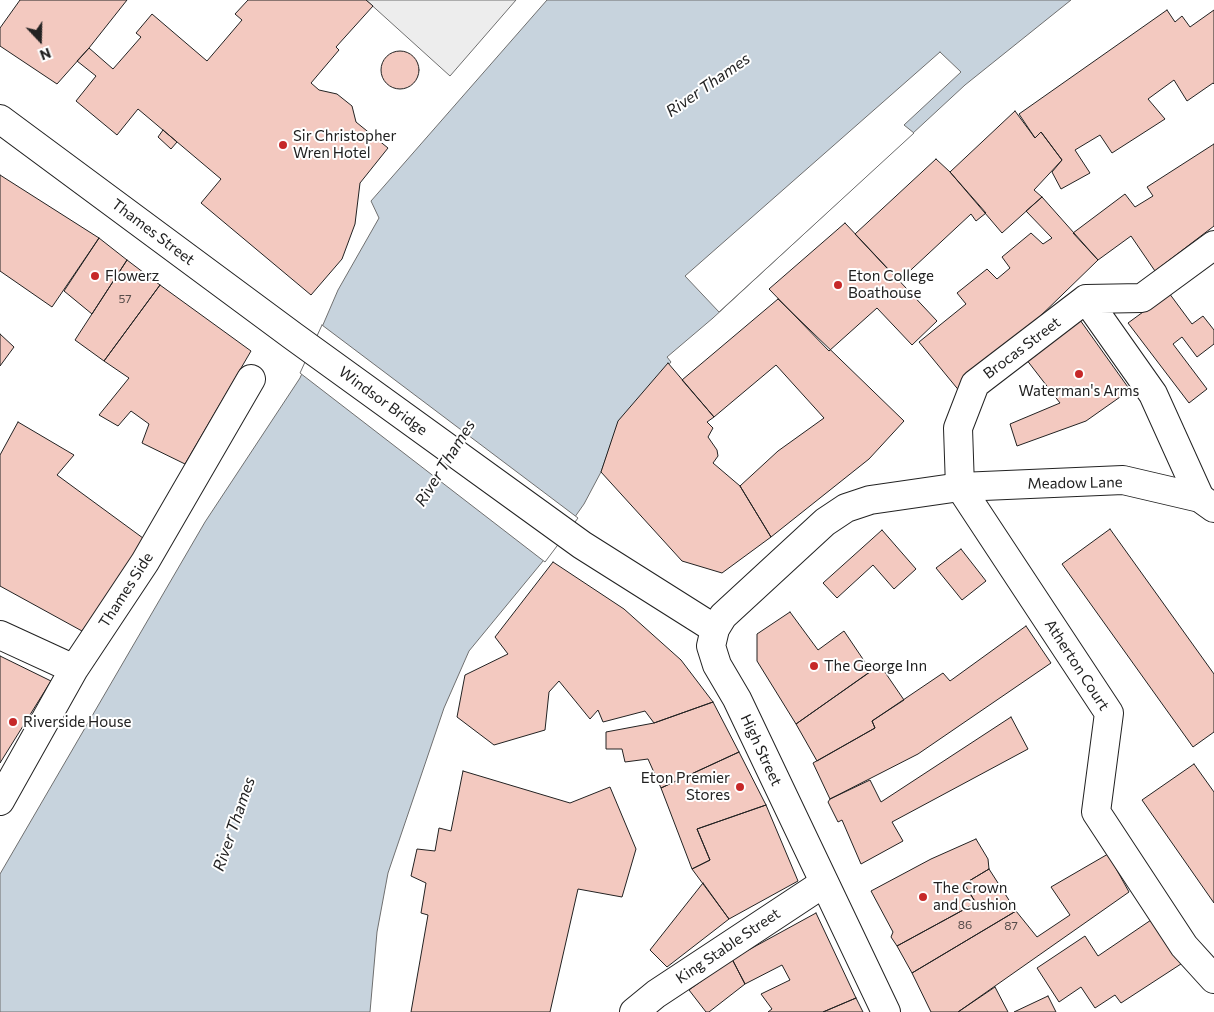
<!DOCTYPE html>
<html>
<head>
<meta charset="utf-8">
<style>
	body { margin:0 }
	#map { position:relative; width:1214px; height:1012px; overflow:hidden; background:#fff; font-family:Commissioner,sans-serif }
	canvas { display:block }
	.north { position:absolute; left:15px; top:15px; width:50px; height:50px; -webkit-text-stroke:4px #fff; paint-order:stroke; rotate:159deg; font-size:14px; font-weight:700; line-height:20px; text-align:center; color:#222 }
	.north::after { content:''; display:block; margin:auto; width:18px; height:22px; background:#222; clip-path:polygon(50% 0,100% 100%,50% 72%,0 100%) }
</style>
</head>
<body>
<div id="map">
<canvas width="1214" height="1012"></canvas>
<div class="north">N</div>
</div>
<script>
const c = document.querySelector('canvas').getContext('2d');
c.lineJoin = 'round';
function fillPath(path, color) {
  c.fillStyle = color;
  c.fill(path, 'evenodd');
}
function shape(rows) {
  const path = new Path2D();
  for (const r of rows) {
    if (r.length === 3) {
      path.moveTo(r[0] + r[2], r[1]);
      path.arc(r[0], r[1], r[2], 0, 2 * Math.PI);
      continue;
    }
    path.moveTo(r[0], r[1]);
    for (let i = 2; i < r.length; i += 2) path.lineTo(r[i], r[i + 1]);
  }
  return path;
}
function stroke(path, color, width, dash) {
  c.strokeStyle = color;
  c.lineWidth = width;
  c.lineCap = dash ? 'butt' : 'round';
  c.setLineDash(dash || []);
  c.stroke(path);
}
function label(font, color, halo, rows, align = 'center') {
  c.font = font + ' Commissioner,sans-serif';
  c.lineWidth = 4;
  c.setLineDash([]);
  c.textBaseline = 'middle';
  c.strokeStyle = halo;
  c.fillStyle = color;
  for (const [text, x, y, turn = 0] of rows) {
    c.save();
    c.translate(x, y);
    c.rotate((+turn || 0) * Math.PI / 180);
    c.textAlign = isNaN(turn) ? turn : align;
    if (halo) c.strokeText(text, 0, 0);
    c.fillText(text, 0, 0);
    c.restore();
  }
}
const parking = shape([
	[366,0,516,0,450,76,366,0]
]);
fillPath(parking, '#ededed');
stroke(parking, '#6f6f6f', 1);
const water = shape([
	[547,0,1071,0,965,85,713,318,667,357,671,362,619,421,601,472,584,504,548,555,469,651,444,708,388,873,377,932,370,1012,0,1012,0,874,205,522,300,378,338,290,379,218,371,201,547,0]
]);
fillPath(water, '#c7d3dd');
stroke(water, '#6f6f6f', 1);
const pier = shape([
	[940,52,961,72,904,125,914,133,719,312,685,276,940,52],
	[322,325,578,518,545,562,300,373,322,325]
]);
fillPath(pier, '#fff');
stroke(pier, '#6f6f6f', 1);
const building = shape([
	[20,0,127,0,89,48,57,84,0,46,0,28,20,0],
	[248,0,366,0,373,6,336,47,339,50,311,83,319,90,337,94,352,106,356,122,388,148,360,183,355,224,342,259,311,295,201,203,221,179,138,109,117,135,76,101,96,76,77,61,89,48,113,69,141,37,136,33,152,14,207,61,242,20,235,14,248,0],
	[1167,10,1175,22,1182,16,1190,27,1214,10,1214,84,1213,83,1187,101,1174,80,1148,99,1165,119,1112,153,1100,135,1075,150,1090,173,1061,189,1052,172,1062,160,1041,132,1035,138,1019,114,1167,10],
	[400,70,19],
	[1015,111,1035,138,1041,132,1062,160,1034,190,1042,197,1002,233,950,172,1015,111],
	[163,130,177,142,171,149,158,137,163,130],
	[1214,144,1214,226,1155,271,1131,236,1098,260,1073,233,1125,194,1135,207,1153,196,1147,187,1214,144],
	[936,159,950,172,986,213,976,221,971,214,899,281,855,234,936,159],
	[0,175,99,238,52,307,0,271,0,175],
	[1042,197,1098,260,961,393,919,342,966,304,957,293,987,269,997,279,1010,268,1002,257,1031,233,1043,244,1052,238,1026,211,1042,197],
	[845,223,937,321,912,345,877,308,829,351,769,289,845,223],
	[99,238,127,260,92,314,64,291,99,238],
	[127,260,160,285,104,361,75,340,127,260],
	[160,285,251,351,185,464,142,443,149,424,131,411,118,426,99,415,129,378,104,361,160,285],
	[1169,293,1192,324,1203,316,1214,330,1214,344,1197,357,1182,337,1173,344,1207,389,1189,403,1128,323,1169,293],
	[778,299,904,421,869,459,771,537,740,486,778,451,824,418,776,365,714,417,682,380,778,299],
	[1080,320,1130,390,1086,421,1017,446,1010,424,1060,403,1026,359,1080,320],
	[0,334,14,347,0,366,0,334],
	[668,363,714,417,707,422,713,428,708,437,717,450,718,456,713,463,740,486,771,537,722,573,682,561,601,472,618,421,668,363],
	[18,422,74,455,57,475,147,541,82,631,0,586,0,455,18,422],
	[1110,529,1214,674,1214,732,1193,747,1062,564,1110,529],
	[882,530,916,569,894,589,873,565,837,598,823,583,882,530],
	[961,549,986,581,962,600,936,568,961,549],
	[553,562,624,609,681,660,713,702,654,723,645,711,603,722,598,710,590,719,559,681,549,692,545,730,494,745,457,717,465,675,508,654,495,637,553,562],
	[790,612,818,650,844,631,871,671,796,724,757,661,757,634,790,612],
	[1026,626,1051,663,918,754,830,799,813,763,875,728,872,721,943,673,950,681,1026,626],
	[0,656,51,681,0,763,0,656],
	[880,665,904,700,872,721,875,728,817,761,796,724,880,665],
	[713,702,739,752,661,788,648,759,625,762,622,749,606,749,606,732,654,723,713,702],
	[1011,717,1028,749,892,822,903,841,861,864,842,820,838,822,828,802,830,799,870,780,881,802,1011,717],
	[739,752,766,805,697,829,710,860,692,869,661,788,739,752],
	[1194,764,1214,792,1214,903,1142,800,1194,764],
	[463,771,570,803,610,787,636,849,622,897,578,889,550,1012,411,1012,428,915,421,913,426,883,411,876,417,849,435,851,439,828,451,831,463,771],
	[766,805,798,881,729,919,692,869,710,860,697,829,766,805],
	[976,839,988,859,989,869,964,884,976,903,897,946,891,937,893,932,871,891,931,859,976,839],
	[1108,854,1129,892,958,1012,931,1012,912,973,1016,911,1037,937,1070,915,1051,887,1108,854],
	[989,869,1016,911,912,973,897,946,976,903,964,884,989,869],
	[703,883,729,919,667,967,650,950,703,883],
	[816,913,856,998,823,1012,768,1012,772,1009,761,994,790,980,782,965,745,984,732,959,816,913],
	[1154,918,1184,962,1121,1003,1115,995,1095,1008,1081,987,1059,1002,1037,968,1085,936,1098,956,1154,918],
	[732,959,745,984,709,1012,706,1012,689,990,732,959],
	[995,987,1008,1012,958,1012,995,987],
	[1048,996,1056,1012,1014,1012,1048,996],
	[856,998,863,1012,823,1012,856,998]
]);
fillPath(building, '#f3c9c0');
stroke(building, '#222', 1);
const street = shape([
	[0,119,293,336,582,545,715,629],
	[1086,299,975,384,958,428,960,487,1109,713,1096,812,1184,946,1214,979],
	[1086,299,1153,394,1200,498],
	[1086,299,1142,298,1214,245],
	[0,635,74,669],
	[0,801,74,669,145,562,251,379],
	[634,1012,656,994,824,883]
]);
const secondary = shape([
	[886,1012,737,699,717,665,711,646,715,629,723,616,825,522,846,508,870,500,960,487,1123,480,1200,498,1214,508]
]);
stroke(street, '#222', 30);
stroke(secondary, '#222', 30);
stroke(street, '#fff', 28);
stroke(secondary, '#fff', 28);
for (const [x, y, r, color] of [
	[283,145,5,"#c62828"],
	[95,276,5,"#c62828"],
	[838,285,5,"#c62828"],
	[1079,374,5,"#c62828"],
	[814,666,5,"#c62828"],
	[13,722,5,"#c62828"],
	[740,787,5,"#c62828"],
	[923,897,5,"#c62828"]
]) {
  const dot = new Path2D();
  dot.arc(x, y, r, 0, 2 * Math.PI);
  c.fillStyle = color;
  c.fill(dot);
  stroke(dot, '#fff', 2);
}
label('12px', '#564c4a', null, [
	["57",125,299],
	["86",965,925],
	["87",1011,926]
]);
label('15px', '#222', '#fff', [
	["Sir Christopher",293,136],
	["Wren Hotel",293,153],
	["Flowerz",105,276],
	["Eton College",848,276],
	["Boathouse",848,293],
	["Waterman's Arms",1079,391,"center"],
	["The George Inn",824,666],
	["Riverside House",23,722],
	["Eton Premier",730,778,"right"],
	["Stores",730,795,"right"],
	["The Crown",933,888],
	["and Cushion",933,905]
], 'left');
label('15px', '#222', '#fff', [
	["Thames Street",153,232,37],
	["Brocas Street",1022,348,-37],
	["Windsor Bridge",383,401,36],
	["Meadow Lane",1075,483,-1],
	["Thames Side",126,590,-57],
	["Atherton Court",1077,665,57],
	["High Street",761,750,65],
	["King Stable Street",728,946,-34]
]);
label('italic 16px', '#222', '#fff', [
	["River Thames",708,85,-35],
	["River Thames",445,463,-58],
	["River Thames",234,824,-71]
]);
</script>
</body>
</html>
